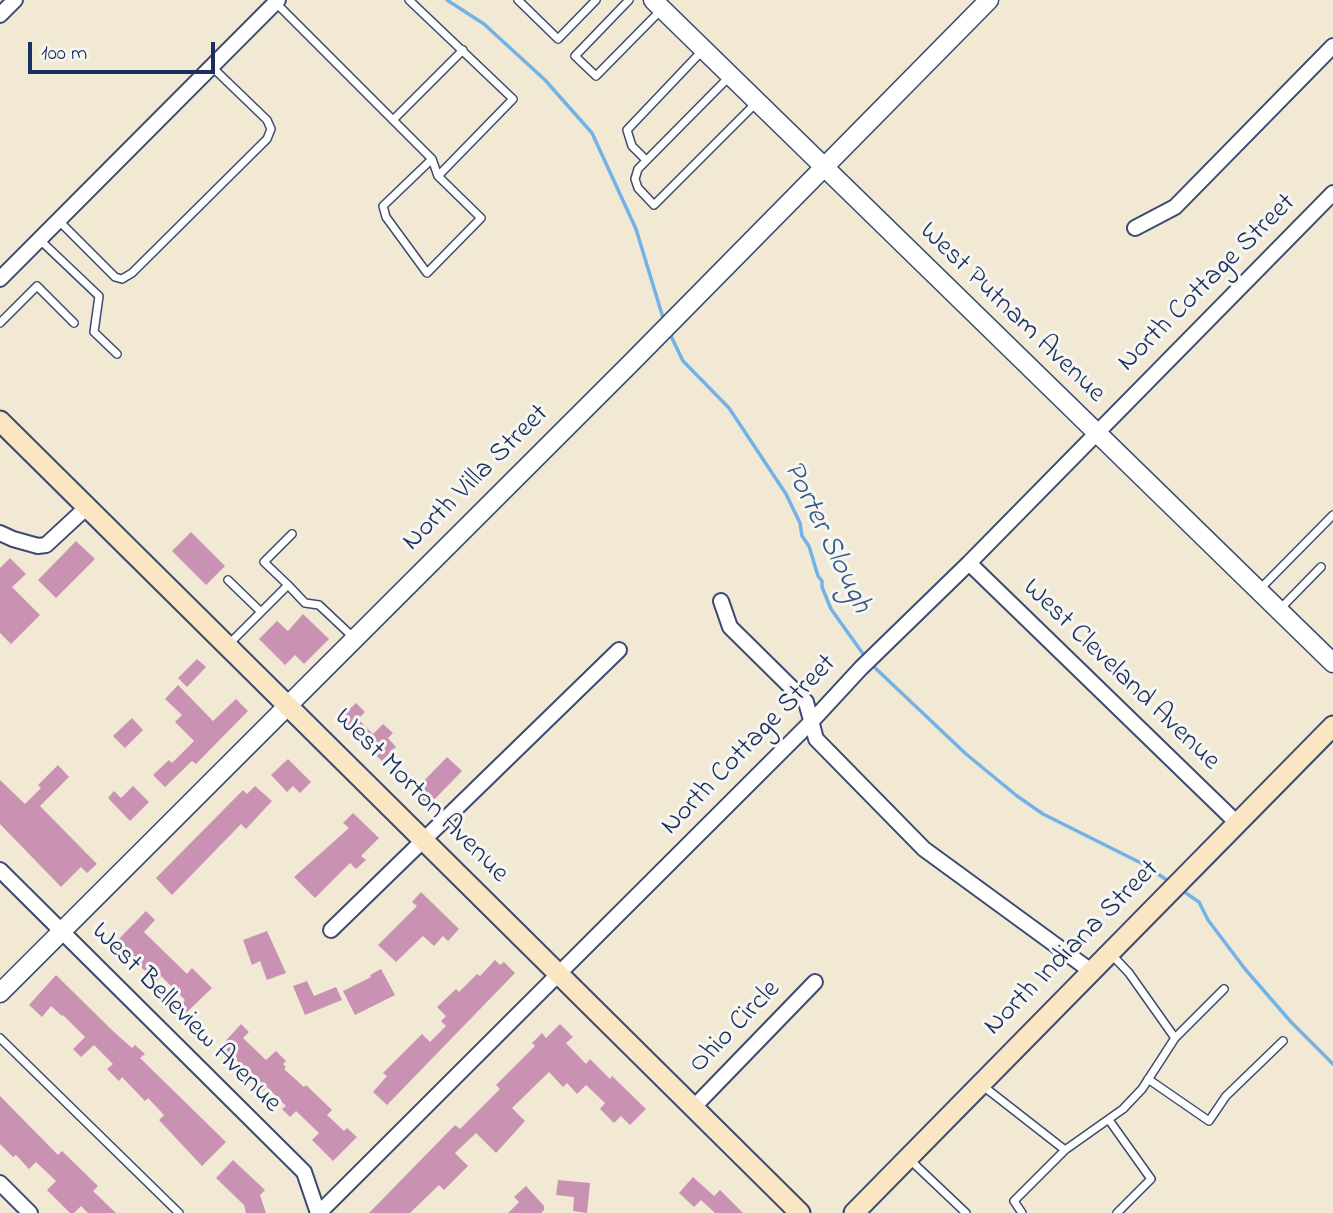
<!DOCTYPE html>
<html>
<head>
<meta charset="utf-8">
<style>
	body { margin:0 }
	#map { position:relative; width:1333px; height:1213px; overflow:hidden; background:#f2e9d5; font-family:"Indie Flower",sans-serif }
	canvas { display:block }
	.scale { position:absolute; left:28px; top:42px; width:187px; height:32px; box-sizing:border-box; border:4px solid #1b2f5e; border-top:0; padding-left:9px; font-size:21px; line-height:24px; white-space:nowrap; color:#1b2f5e; -webkit-text-stroke:5px #f6f6f2; paint-order:stroke }
</style>
</head>
<body>
<div id="map">
<canvas width="1333" height="1213"></canvas>
<div class="scale">100 m</div>
</div>
<script>
const c = document.querySelector('canvas').getContext('2d');
c.lineJoin = 'round';
function shape(rows) {
  const path = new Path2D();
  for (const r of rows) {
    path.moveTo(r[0], r[1]);
    for (let i = 2; i < r.length; i += 2) path.lineTo(r[i], r[i + 1]);
  }
  return path;
}
function stroke(path, color, width, dash) {
  c.strokeStyle = color;
  c.lineWidth = width;
  c.lineCap = dash ? 'butt' : 'round';
  c.setLineDash(dash || []);
  c.stroke(path);
}
function fillPath(path, color) {
  c.fillStyle = color;
  c.fill(path, 'evenodd');
}
function label(font, color, halo, rows, align = 'center') {
  c.font = font + ' "Indie Flower",sans-serif';
  c.lineWidth = 6;
  c.setLineDash([]);
  c.textBaseline = 'middle';
  c.strokeStyle = halo;
  c.fillStyle = color;
  for (const [text, x, y, turn = 0] of rows) {
    c.save();
    c.translate(x, y);
    c.rotate((+turn || 0) * Math.PI / 180);
    c.textAlign = isNaN(turn) ? turn : align;
    if (halo) c.strokeText(text, 0, 0);
    c.fillText(text, 0, 0);
    c.restore();
  }
}
stroke(shape([
	[447,0,484,24,545,80,592,133,636,229,664,321],
	[669,332,683,361,729,408,786,494,800,523,802,536,809,546,818,576,822,581,822,587,831,609,866,658],
	[871,664,966,754,1017,796,1043,814,1145,865,1171,883],
	[1180,889,1199,902,1208,920,1245,969,1291,1022,1333,1064]
]), '#73b2e7', 3.5);
fillPath(shape([
	[191,532,225,566,206,585,172,551],
	[76,541,95,559,56,598,38,580],
	[10,558,26,574,12,587,40,615,11,644,0,633,0,568],
	[303,614,329,639,304,664,295,655,285,665,259,639,277,621,288,631],
	[197,659,206,667,187,687,178,678],
	[178,685,213,721,236,699,248,711,196,764,192,761,165,787,153,775,169,760,172,763,194,741,175,722,182,715,165,699],
	[356,703,365,712,358,719,373,734,383,724,393,733,388,738,396,747,382,761,339,719],
	[132,718,143,730,125,748,113,736],
	[447,757,462,771,428,806,414,791],
	[288,759,311,782,300,793,293,786,287,792,271,775],
	[58,765,69,777,40,806,97,864,87,873,81,867,61,887,0,824,0,780,25,804,41,788,38,785],
	[133,786,149,802,130,821,108,798,114,791,121,798],
	[255,786,272,801,246,829,241,824,172,895,156,878,243,790,247,794],
	[353,813,379,838,361,856,366,860,356,869,350,863,315,898,294,877,349,828,343,823],
	[421,892,459,929,448,941,443,936,434,946,423,936,396,962,378,945,417,906,412,902],
	[146,911,155,920,144,932,187,974,192,968,212,988,184,1015,177,1008,185,1000,161,976,156,982,116,942],
	[267,931,286,973,267,980,260,961,252,965,243,940],
	[495,960,500,965,504,962,515,973,387,1105,373,1092,387,1076,383,1073,422,1034,430,1042,446,1026,441,1021,446,1016,437,1007,456,989,459,992,477,974,480,976],
	[381,969,395,995,355,1015,343,991,371,977,370,975],
	[56,975,114,1032,132,1048,135,1045,145,1054,140,1058,226,1142,202,1166,159,1120,164,1115,148,1098,145,1101,122,1077,119,1081,107,1069,113,1064,94,1045,81,1057,73,1049,85,1037,63,1015,62,1016,51,1006,42,1017,29,1005],
	[307,981,314,996,336,987,342,1000,305,1015,293,986],
	[241,1024,249,1032,243,1038,266,1060,276,1051,286,1061,283,1064,286,1067,284,1069,304,1087,306,1085,332,1110,327,1115,344,1131,347,1128,357,1137,333,1161,312,1140,319,1133,296,1111,290,1117,282,1109,286,1106,267,1087,263,1091,249,1078,252,1075,221,1046],
	[560,1024,573,1037,566,1043,586,1064,590,1059,610,1079,612,1076,646,1109,630,1125,621,1116,614,1123,600,1109,605,1103,586,1085,577,1094,567,1083,563,1087,549,1072,512,1108,525,1121,496,1153,476,1133,455,1153,468,1166,444,1190,439,1185,410,1213,369,1213,455,1125,460,1129,500,1089,496,1085,535,1046,532,1043,542,1033,546,1038],
	[0,1096,58,1155,62,1151,98,1186,93,1191,116,1213,88,1213,81,1206,74,1213,70,1213,47,1190,56,1181,36,1162,29,1169,16,1155,13,1157,0,1144],
	[233,1160,265,1190,260,1195,266,1213,246,1213,244,1205,216,1178],
	[693,1177,714,1196,720,1190,743,1213,715,1213,701,1200,694,1207,679,1193],
	[558,1180,590,1183,587,1213,573,1211,574,1197,556,1195],
	[526,1186,544,1206,544,1210,541,1213,508,1213,519,1202,514,1197]
]), '#c992b3');
const service = shape([
	[409,0,513,99,438,176],
	[518,0,558,39,596,0],
	[629,0,575,56,596,76,662,9],
	[275,2,432,159,438,176,481,218,427,273,386,217,383,206,432,159],
	[730,76,638,169,635,179,638,188,654,205,757,102],
	[393,120,463,50],
	[646,160,632,146,627,130,702,51],
	[58,220,115,277,122,279,132,273,267,139,271,129,267,120,211,66],
	[39,239,99,296,94,332,117,354],
	[0,323,37,286,74,323],
	[228,580,261,612],
	[288,585,264,562,292,534],
	[1259,590,1333,515],
	[1279,610,1321,567],
	[228,645,288,585,305,603,319,605,354,638],
	[1112,955,1129,973,1175,1038],
	[0,1038,179,1213],
	[1148,1079,1209,1121,1226,1096,1283,1041],
	[983,1086,1065,1150],
	[1109,1120,1151,1179,1117,1213],
	[908,1158,966,1213],
	[1022,1213,1014,1201,1065,1150,1123,1109,1142,1089,1175,1038,1224,989]
]);
const minor = shape([
	[0,15,15,0],
	[1135,228,1175,207,1333,46],
	[0,279,278,0],
	[0,533,13,539,38,546,46,545,87,507],
	[969,563,1237,823],
	[721,601,730,627,806,702,816,739,924,849,1091,971],
	[0,870,304,1172,318,1213],
	[331,930,619,650],
	[693,1108,815,982],
	[0,1183,30,1213],
	[319,1213,812,721,861,668,969,563,1333,193]
]);
const tertiary = shape([
	[653,0,1333,663],
	[0,993,631,363,989,0]
]);
const secondary = shape([
	[0,421,800,1213],
	[854,1213,1333,726]
]);
stroke(service, '#3b4b70', 10);
stroke(minor, '#3b4b70', 18);
stroke(tertiary, '#3b4b70', 21);
stroke(secondary, '#3b4b70', 23);
stroke(service, '#fff', 7);
stroke(minor, '#fff', 14);
stroke(tertiary, '#fff', 18);
stroke(secondary, '#fbe6c4', 19);
label('28px', '#1b2f5e', '#f6f6f2', [
	["North Cottage Street",1208,284,-45],
	["West Putnam Avenue",1011,314,44],
	["North Villa Street",477,479,-45],
	["West Cleveland Avenue",1120,676,44],
	["North Cottage Street",750,746,-46],
	["West Morton Avenue",420,797,45],
	["North Indiana Street",1073,949,-45],
	["West Belleview Avenue",185,1019,45],
	["Ohio Circle",736,1028,-46]
]);
label('italic 30px', '#355687', '#f6f6f2', [
	["Porter Slough",825,538,64]
]);
</script>
</body>
</html>
